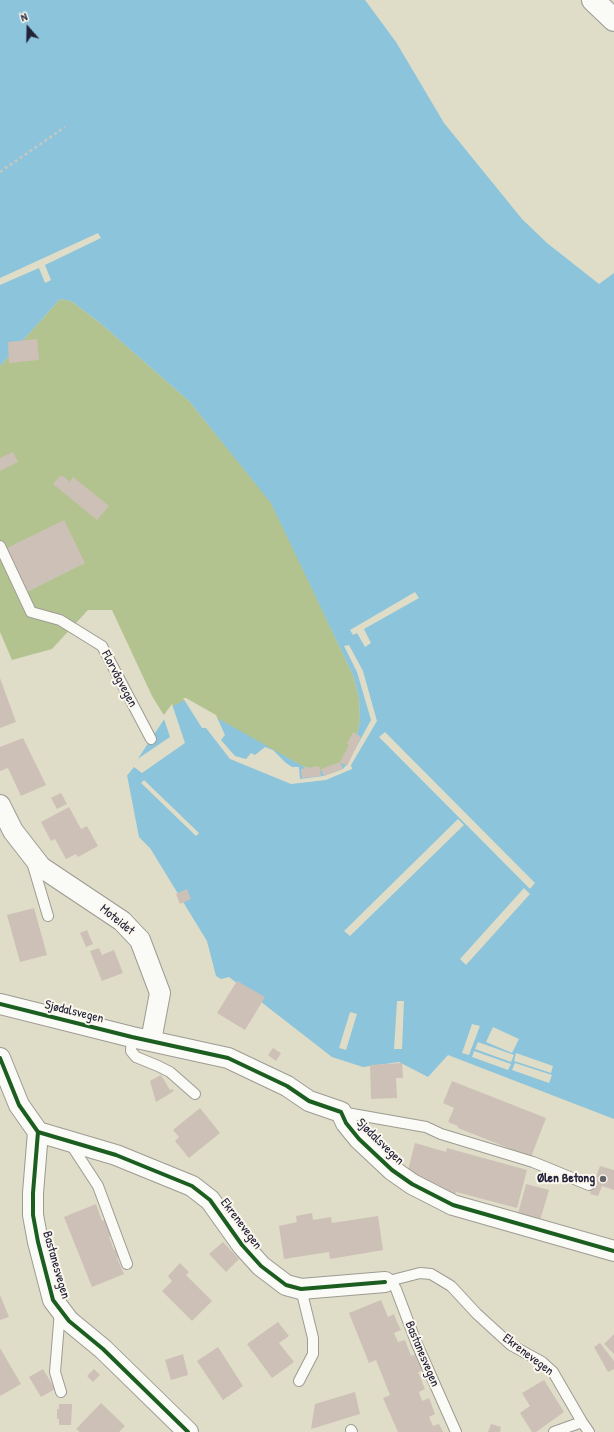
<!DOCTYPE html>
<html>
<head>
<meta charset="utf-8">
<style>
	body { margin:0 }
	#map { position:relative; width:614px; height:1432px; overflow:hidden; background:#dfdcc8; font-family:"Patrick Hand",sans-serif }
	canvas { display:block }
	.north { position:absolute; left:8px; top:8px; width:40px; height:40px; -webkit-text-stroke:3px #fbf7ec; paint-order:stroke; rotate:340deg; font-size:11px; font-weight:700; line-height:16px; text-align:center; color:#22223b }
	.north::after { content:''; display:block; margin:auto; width:14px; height:18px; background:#22223b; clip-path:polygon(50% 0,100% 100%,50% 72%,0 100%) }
</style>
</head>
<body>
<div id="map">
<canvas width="614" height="1432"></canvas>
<div class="north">N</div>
</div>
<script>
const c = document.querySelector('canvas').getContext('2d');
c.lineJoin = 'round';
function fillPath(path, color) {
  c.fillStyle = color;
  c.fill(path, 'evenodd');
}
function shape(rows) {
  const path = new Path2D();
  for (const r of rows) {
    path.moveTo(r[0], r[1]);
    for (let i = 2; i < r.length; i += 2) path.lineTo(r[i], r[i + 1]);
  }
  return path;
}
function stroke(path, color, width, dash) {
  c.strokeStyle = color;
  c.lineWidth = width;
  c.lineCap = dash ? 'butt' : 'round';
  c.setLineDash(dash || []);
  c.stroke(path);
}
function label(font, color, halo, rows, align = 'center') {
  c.font = font + ' "Patrick Hand",sans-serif';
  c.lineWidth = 4;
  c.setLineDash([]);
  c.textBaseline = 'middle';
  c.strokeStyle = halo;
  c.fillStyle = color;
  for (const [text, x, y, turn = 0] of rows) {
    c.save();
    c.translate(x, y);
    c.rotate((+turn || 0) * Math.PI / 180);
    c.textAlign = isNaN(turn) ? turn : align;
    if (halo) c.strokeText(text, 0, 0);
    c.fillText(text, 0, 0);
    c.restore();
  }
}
fillPath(shape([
	[60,299,71,301,99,322,189,401,272,503,353,675,359,697,360,721,356,739,347,757,335,770,316,771,165,717,152,696,112,610,88,610,52,649,12,660,0,632,0,366]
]), '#b3c390');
fillPath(shape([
	[0,0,365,0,396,42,444,123,522,219,547,243,599,284,614,273,614,1119,448,1055,428,1077,399,1062,363,1067,332,1057,229,977,221,979,216,976,207,941,150,848,139,837,127,775,173,706,185,700,306,768,316,771,335,770,347,757,356,739,360,721,359,697,353,675,271,503,189,401,99,322,71,301,60,299,0,366]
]), '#8bc4db');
fillPath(shape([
	[98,233,101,238,45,265,51,280,45,283,39,268,0,285,0,278],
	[415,592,419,598,364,629,371,643,365,647,357,633,353,635,350,630],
	[349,645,363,671,377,721,351,765,352,769,326,780,291,784,230,759,206,728,202,728,183,698,186,698,216,715,225,735,221,740,235,756,246,759,251,753,255,755,265,747,273,750,286,763,292,767,299,767,300,779,323,776,343,769,347,764,371,720,357,672,344,646],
	[172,704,185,743,142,773,134,767,125,778,125,774,133,762,170,737,163,716],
	[385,732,535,883,530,889,379,737],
	[144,780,199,833,196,836,141,783],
	[458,819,464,825,350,936,344,931],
	[524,888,530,894,466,965,460,959],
	[397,1001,404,1001,402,1049,394,1049],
	[350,1012,357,1014,346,1050,339,1048],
	[472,1024,480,1026,469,1055,462,1053],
	[493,1027,519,1039,512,1053,486,1042],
	[478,1042,514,1055,511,1062,475,1049],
	[474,1051,511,1064,508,1070,472,1057],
	[516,1053,553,1066,551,1073,514,1061],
	[515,1063,552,1075,549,1083,512,1070]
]), '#dfdcc8');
fillPath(shape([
	[37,339,39,360,9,363,8,342],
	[13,452,18,462,0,471,0,458],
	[60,476,62,477,63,476,69,481,69,483,73,477,109,506,97,520,53,484],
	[64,520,85,563,25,593,3,550],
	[0,678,16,722,0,728],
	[353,732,361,737,347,766,340,762,343,769,324,776,321,769,340,762,349,745,347,744],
	[23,738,46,785,21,796,8,768,0,771,0,747],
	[319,766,321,776,302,778,301,769],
	[61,793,67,804,57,809,51,798],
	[69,807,81,829,87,826,98,846,78,857,76,854,66,859,55,839,51,841,41,822],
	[187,889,191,899,180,904,176,894],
	[34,908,47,955,20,962,7,915],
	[87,930,93,944,86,947,80,933],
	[99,948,102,955,114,950,123,973,102,981,90,951],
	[237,981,265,997,245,1030,217,1013],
	[273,1048,281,1053,276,1061,268,1055],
	[402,1063,403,1078,396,1078,397,1098,371,1099,370,1065],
	[161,1075,170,1090,173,1089,174,1091,156,1102,150,1081],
	[452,1081,546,1118,531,1157,458,1128,458,1126,448,1122,454,1108,443,1103],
	[200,1108,220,1133,189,1158,175,1141,179,1137,173,1130],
	[415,1143,446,1152,447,1148,527,1170,517,1208,456,1192,454,1199,406,1178],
	[600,1166,614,1170,614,1190,602,1186,598,1196,590,1194],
	[526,1184,549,1190,538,1227,516,1221],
	[96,1204,102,1221,110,1218,116,1234,109,1237,114,1250,121,1247,124,1255,117,1258,124,1274,92,1287,64,1217],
	[312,1213,313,1220,331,1217,332,1223,378,1216,383,1250,330,1259,329,1252,284,1259,279,1226,297,1222,296,1216],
	[223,1242,239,1259,226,1272,209,1254],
	[180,1263,189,1272,186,1275,212,1301,192,1321,162,1291,172,1281,168,1276],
	[0,1295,9,1317,0,1320],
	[381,1300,388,1317,394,1314,397,1322,401,1330,394,1333,398,1342,405,1340,411,1356,418,1353,424,1370,418,1372,425,1389,419,1392,422,1401,429,1398,435,1414,429,1417,433,1426,439,1424,443,1432,398,1432,383,1398,390,1395,376,1360,369,1363,349,1313],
	[278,1322,289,1336,279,1343,294,1362,272,1378,247,1344],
	[614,1334,614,1354,604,1344],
	[600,1343,614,1361,614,1369,608,1372,594,1347],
	[218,1347,243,1386,223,1400,197,1361],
	[0,1348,21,1384,0,1396],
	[183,1354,188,1375,171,1380,165,1360],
	[43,1369,55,1389,41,1397,29,1377],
	[94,1369,100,1375,93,1382,87,1376],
	[544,1380,564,1412,536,1432,532,1432,520,1413,530,1406,522,1393],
	[355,1392,360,1414,311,1429,315,1404],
	[101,1403,125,1426,119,1432,80,1432,76,1429],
	[59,1404,72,1404,71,1425,59,1425,59,1419,57,1419,57,1409,59,1409],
	[491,1424,501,1427,500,1432,488,1432]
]), '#cdc0b6');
const service = shape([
	[0,546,31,612,60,620,102,646,151,739],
	[32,862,48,916],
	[132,1037,131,1051,136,1057,158,1066,170,1072,195,1094],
	[341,1112,426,1127,441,1134,533,1162,589,1185],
	[70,1143,98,1186,127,1264],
	[385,1282,420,1273,431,1274,451,1286,477,1314,511,1345,542,1362,553,1372,582,1422,589,1432],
	[385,1282,393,1284,396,1289,416,1342,456,1432],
	[60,1311,55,1372,61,1392],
	[299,1381,313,1354,313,1338,301,1289],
	[351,1430,352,1432],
	[554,1432,582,1422]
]);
const minor = shape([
	[0,805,13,831,41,867,122,921,140,940,160,993,151,1041],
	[0,1004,132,1037,228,1058,287,1086,309,1101,341,1112,346,1123,359,1139,392,1170,412,1184,453,1205,614,1251],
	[0,1058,19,1105,38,1132,33,1193,33,1215,38,1242,53,1300,69,1321,103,1349,188,1432],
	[38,1132,116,1155,192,1186,210,1200,242,1245,261,1266,286,1285,301,1289,385,1282]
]);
const secondary = shape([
	[593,0,614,20]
]);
stroke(service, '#9d9b93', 12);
stroke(minor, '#9d9b93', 22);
stroke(secondary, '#9d9b93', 24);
stroke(shape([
	[0,172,65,127]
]), '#c6c6c3', 2.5, [3, 3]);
stroke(service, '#fafaf7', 10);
stroke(minor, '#fafaf7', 20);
stroke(secondary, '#fafaf7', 22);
stroke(shape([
	[0,1004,132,1037,228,1058,287,1086,309,1101,341,1112,346,1123,359,1139,392,1170,412,1184,453,1205,614,1251],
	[0,1058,19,1105,38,1132,33,1193,33,1215,38,1242,53,1300,69,1321,103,1349,188,1432],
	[38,1132,116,1155,192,1186,210,1200,242,1245,261,1266,286,1285,301,1289,385,1282]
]), '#1b5e20', 4);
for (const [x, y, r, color] of [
	[603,1179,4,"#64636c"]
]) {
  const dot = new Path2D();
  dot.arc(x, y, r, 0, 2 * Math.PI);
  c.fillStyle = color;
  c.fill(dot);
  stroke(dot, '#fbf7ec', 1.5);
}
label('13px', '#22223b', '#fbf7ec', [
	["Florvågvegen",119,679,62],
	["Moteidet",117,920,39],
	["Sjødalsvegen",74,1012,14],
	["Sjødalsvegen",380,1142,44],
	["Ekrenevegen",241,1224,53],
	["Bastanesvegen",56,1265,74],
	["Bastanesvegen",422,1354,67],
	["Ekrenevegen",528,1355,37]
]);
label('bold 13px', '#22223b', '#fbf7ec', [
	["Ølen Betong",595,1179]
], 'right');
</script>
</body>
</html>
